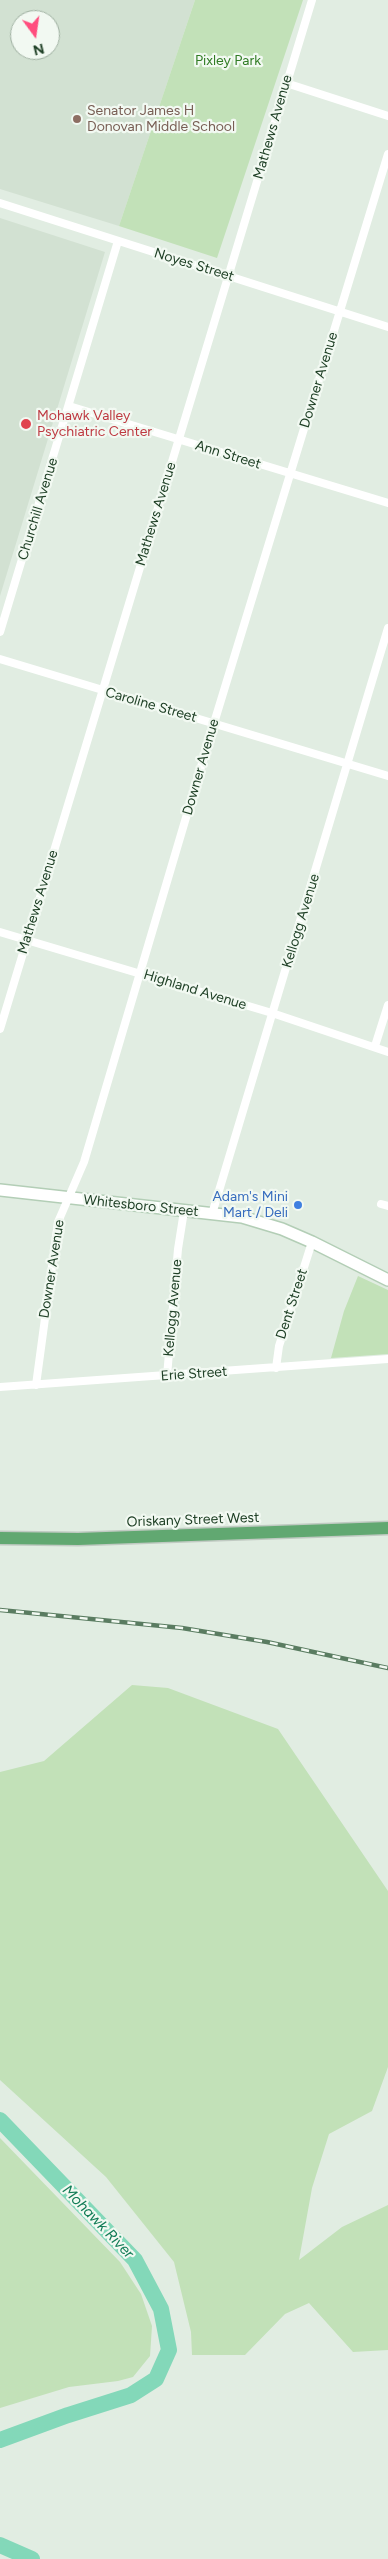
<!DOCTYPE html>
<html>
<head>
<meta charset="utf-8">
<style>
	body { margin:0 }
	#map { position:relative; width:388px; height:2559px; overflow:hidden; background:#e1ede2; font-family:Figtree,sans-serif }
	canvas { display:block }
	.north { position:absolute; left:10px; top:10px; width:50px; height:50px; box-sizing:border-box; background:#f2f9f2; border:1px solid #9eafa0; border-radius:50%; rotate:166deg; font-size:14px; font-weight:700; line-height:20px; text-align:center; color:#1f4026 }
	.north::after { content:''; display:block; margin:auto; width:18px; height:22px; background:#ff4e7e; clip-path:polygon(50% 0,100% 100%,50% 72%,0 100%) }
</style>
</head>
<body>
<div id="map">
<canvas width="388" height="2559"></canvas>
<div class="north">N</div>
</div>
<script>
const c = document.querySelector('canvas').getContext('2d');
c.lineJoin = 'round';
function fillPath(path, color) {
  c.fillStyle = color;
  c.fill(path, 'evenodd');
}
function shape(rows) {
  const path = new Path2D();
  for (const r of rows) {
    path.moveTo(r[0], r[1]);
    for (let i = 2; i < r.length; i += 2) path.lineTo(r[i], r[i + 1]);
  }
  return path;
}
function stroke(path, color, width, dash) {
  c.strokeStyle = color;
  c.lineWidth = width;
  c.lineCap = dash ? 'butt' : 'round';
  c.setLineDash(dash || []);
  c.stroke(path);
}
function label(font, color, halo, rows, align = 'center') {
  c.font = font + ' Figtree,sans-serif';
  c.lineWidth = 4.5;
  c.setLineDash([]);
  c.textBaseline = 'middle';
  c.strokeStyle = halo;
  c.fillStyle = color;
  for (const [text, x, y, turn = 0] of rows) {
    c.save();
    c.translate(x, y);
    c.rotate((+turn || 0) * Math.PI / 180);
    c.textAlign = isNaN(turn) ? turn : align;
    if (halo) c.strokeText(text, 0, 0);
    c.fillText(text, 0, 0);
    c.restore();
  }
}
fillPath(shape([
	[0,0,195,0,119,226,0,189],
	[20,20,50,20,50,50,20,50],
	[0,218,105,252,0,596]
]), '#d2e1d2');
fillPath(shape([
	[195,0,303,0,217,258,119,226],
	[358,1276,388,1290,388,1354,331,1358,344,1311],
	[132,1685,168,1688,278,1729,388,1891,388,2067,372,2111,329,2134,312,2188,299,2260,342,2227,388,2205,388,2350,353,2352,309,2303,285,2314,245,2355,192,2355,191,2332,174,2262,106,2177,0,2080,0,1772,44,1761],
	[0,2138,120,2262,141,2294,152,2326,150,2356,133,2377,118,2381,69,2387,0,2408]
]), '#c2e1b8');
stroke(shape([
	[0,2120,135,2260,161,2309,169,2350,156,2379,131,2395,68,2415,0,2440],
	[0,2545,32,2559]
]), '#83d8b9', 16);
const secondary = shape([
	[0,1190,242,1217,282,1229,312,1242,388,1280]
]);
const primary = shape([
	[0,1538,78,1539,388,1528]
]);
stroke(secondary, '#b3ceb6', 14);
stroke(primary, '#c0cac2', 15);
stroke(shape([
	[286,83,388,116],
	[0,203,388,327],
	[69,406,388,503],
	[0,632,118,241],
	[0,659,388,776],
	[0,932,272,1013,388,1052],
	[0,1029,312,0],
	[375,1046,388,1005],
	[381,1204,388,1206],
	[212,1214,388,628],
	[276,1368,279,1346,312,1242],
	[167,1376,178,1249,184,1211],
	[36,1385,58,1222,84,1162,214,723,388,154],
	[0,1387,388,1359]
]), '#fff', 8);
stroke(secondary, '#fff', 11);
stroke(primary, '#61a871', 12);
const rail = shape([
	[0,1610,182,1628,267,1642,388,1668]
]);
stroke(rail, '#5a7c61', 4.5);
stroke(rail, '#f2f9f2', 2.5, [8]);
for (const [x, y, r, color] of [
	[77,119,5,"#8d6e63"],
	[26,424,6,"#e0444e"],
	[298,1205,5,"#3f7fe0"]
]) {
  const dot = new Path2D();
  dot.arc(x, y, r, 0, 2 * Math.PI);
  c.fillStyle = color;
  c.fill(dot);
  stroke(dot, '#f2f9f2', 2);
}
label('14px', '#317c25', '#f2f9f2', [
	["Pixley Park",228,61]
]);
label('14px', '#785e54', '#f2f9f2', [
	["Senator James H",87,111],
	["Donovan Middle School",87,127]
], 'left');
label('14px', '#1f4026', '#f2f9f2', [
	["Mathews Avenue",273,127,-74],
	["Noyes Street",194,265,17],
	["Downer Avenue",319,380,-73],
	["Ann Street",228,455,17],
	["Churchill Avenue",38,509,-73],
	["Mathews Avenue",156,514,-73],
	["Caroline Street",151,705,16],
	["Downer Avenue",201,767,-74],
	["Mathews Avenue",38,902,-73],
	["Kellogg Avenue",301,921,-73],
	["Highland Avenue",195,990,17],
	["Whitesboro Street",141,1206,6],
	["Downer Avenue",52,1269,-81],
	["Dent Street",292,1304,-72],
	["Kellogg Avenue",173,1308,-85],
	["Erie Street",194,1374,-4],
	["Oriskany Street West",193,1520,-2]
]);
label('14px', '#be3a42', '#f2f9f2', [
	["Mohawk Valley",37,416],
	["Psychiatric Center",37,432]
], 'left');
label('14px', '#366cbe', '#f2f9f2', [
	["Adam's Mini",288,1197],
	["Mart / Deli",288,1213]
], 'right');
label('italic 15px', '#137d57', '#f2f9f2', [
	["Mohawk River",98,2222,46]
]);
</script>
</body>
</html>
